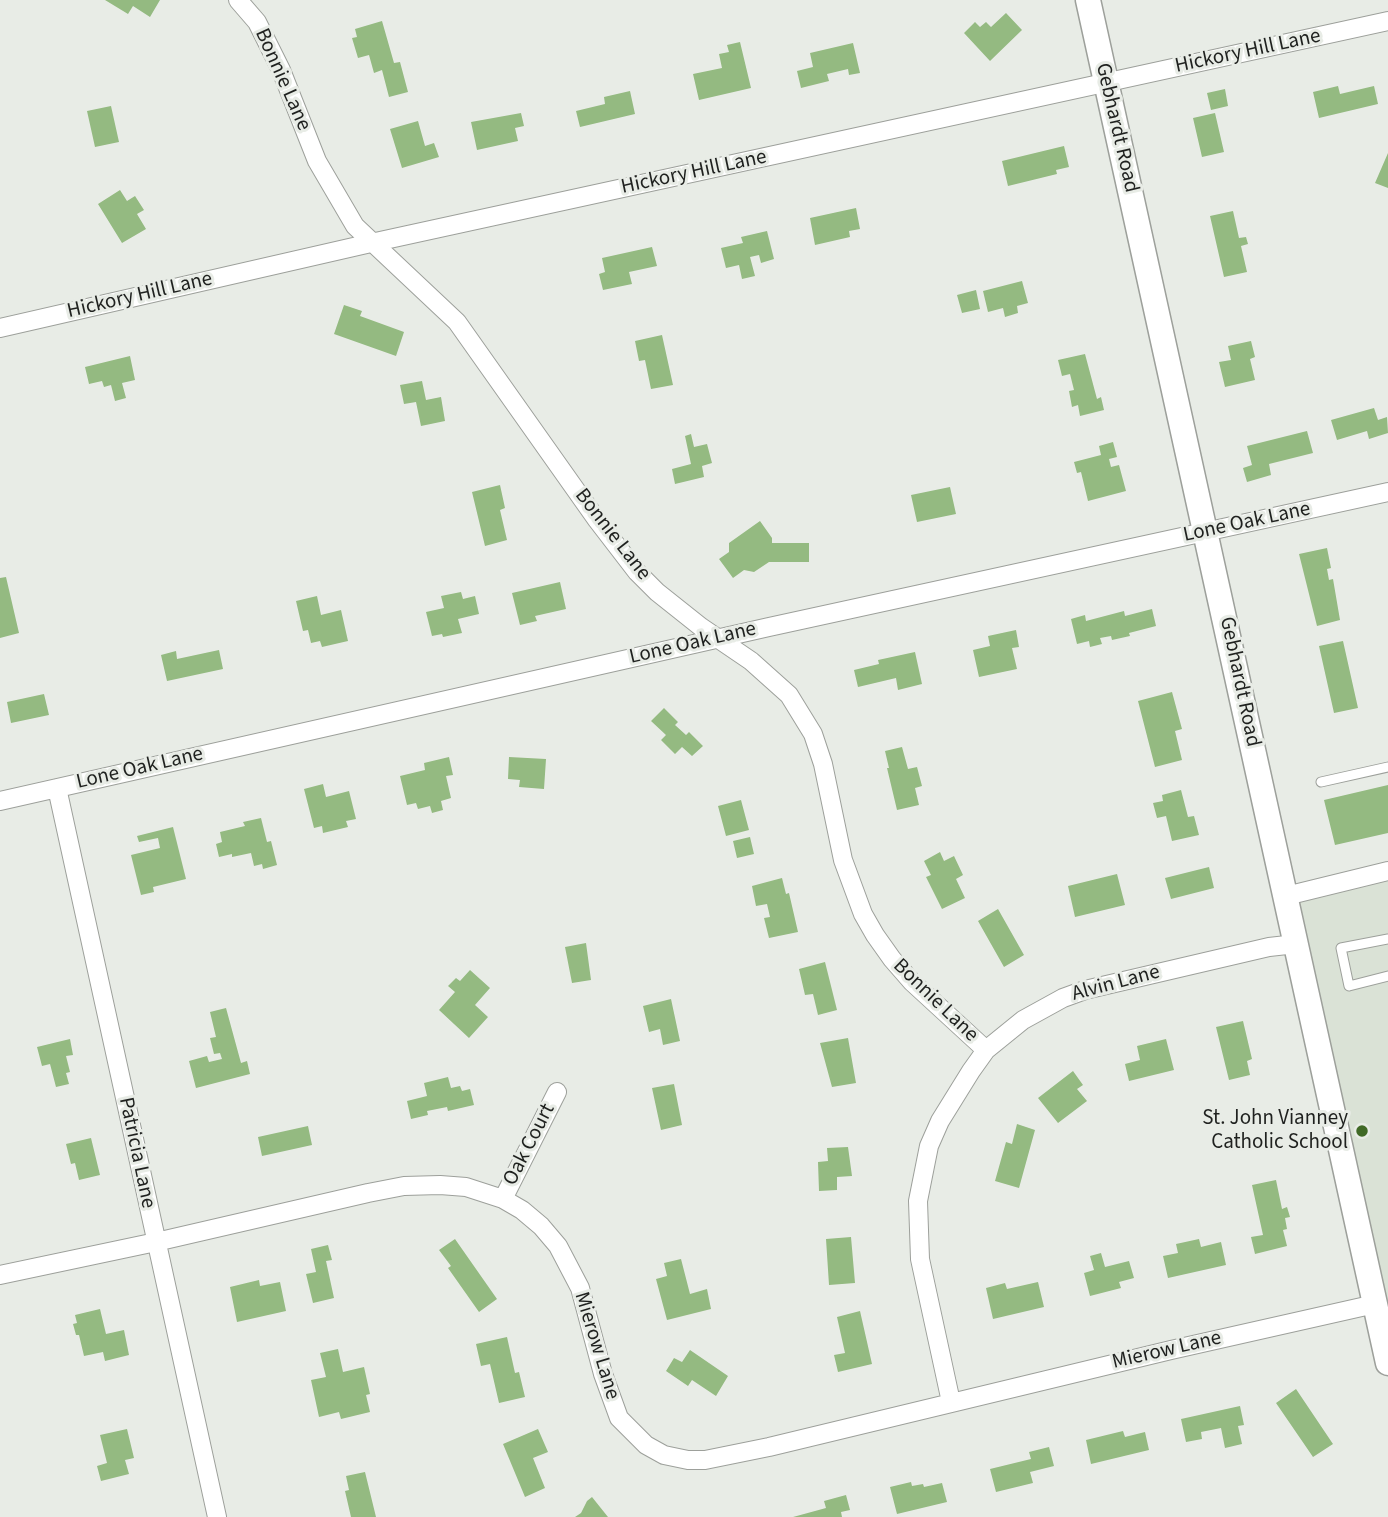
<!DOCTYPE html>
<html>
<head>
<meta charset="utf-8">
<style>
	body { margin:0 }
	canvas { display:block; background:#e8ece6 }
</style>
</head>
<body>
<canvas width="1388" height="1517"></canvas>
<script>
const c = document.querySelector('canvas').getContext('2d');
c.lineJoin = 'round';
function fillPath(path, color) {
  c.fillStyle = color;
  c.fill(path, 'evenodd');
}
function shape(rows) {
  const path = new Path2D();
  for (const r of rows) {
    path.moveTo(r[0], r[1]);
    for (let i = 2; i < r.length; i += 2) path.lineTo(r[i], r[i + 1]);
  }
  return path;
}
function stroke(path, color, width, dash) {
  c.strokeStyle = color;
  c.lineWidth = width;
  c.lineCap = dash ? 'butt' : 'round';
  c.setLineDash(dash || []);
  c.stroke(path);
}
function label(font, color, halo, rows, align = 'center') {
  c.font = font + ' "Source Sans 3",sans-serif';
  c.lineWidth = 6;
  c.setLineDash([]);
  c.textBaseline = 'middle';
  c.strokeStyle = halo;
  c.fillStyle = color;
  for (const [text, x, y, turn = 0] of rows) {
    c.save();
    c.translate(x, y);
    c.rotate((+turn || 0) * Math.PI / 180);
    c.textAlign = isNaN(turn) ? turn : align;
    if (halo) c.strokeText(text, 0, 0);
    c.fillText(text, 0, 0);
    c.restore();
  }
}
fillPath(shape([
	[1388,871,1388,1363,1286,896]
]), '#dae2d6');
fillPath(shape([
	[105,0,160,0,150,17,133,6,128,14],
	[1006,13,1022,30,990,61,964,33,975,22,980,27,986,22,991,27],
	[382,21,394,63,400,62,408,92,389,97,382,70,374,73,369,55,358,58,352,38,357,37,355,29],
	[740,42,751,88,699,100,693,74,722,68,719,54,729,52,727,45],
	[853,43,860,73,849,75,848,69,827,74,829,81,801,88,797,71,813,67,810,53],
	[1338,86,1340,94,1374,86,1378,104,1319,118,1313,92],
	[1225,89,1228,106,1211,110,1207,93],
	[630,91,635,114,580,127,576,111,605,104,604,97],
	[111,106,119,142,95,147,87,111],
	[521,113,524,126,515,128,518,141,477,150,471,122],
	[1215,113,1224,152,1202,157,1193,118],
	[418,121,425,146,434,143,439,157,402,168,390,129],
	[1064,146,1069,167,1056,170,1057,174,1008,186,1002,161],
	[1388,153,1388,188,1375,183],
	[120,190,127,201,135,196,144,210,137,214,146,229,122,243,98,204],
	[856,208,860,229,849,231,850,237,815,245,810,218],
	[1233,211,1239,238,1246,237,1248,244,1241,246,1247,272,1224,277,1210,216],
	[767,231,774,259,761,263,759,255,750,257,755,276,742,279,739,265,726,268,721,248,743,243,741,237],
	[652,247,657,266,629,272,632,284,603,290,599,274,605,272,602,258],
	[1022,281,1028,303,1017,306,1018,313,1005,317,1003,308,988,312,983,291],
	[976,290,980,309,962,313,957,295],
	[344,305,362,311,360,316,404,332,396,356,334,334],
	[662,335,673,385,651,389,645,360,639,361,635,341],
	[1251,341,1255,357,1250,359,1255,380,1225,387,1219,362,1231,360,1228,346],
	[1085,354,1097,399,1101,397,1104,410,1080,416,1078,405,1072,407,1069,391,1074,390,1070,374,1062,376,1058,360],
	[130,356,135,380,122,383,126,398,115,401,111,385,104,387,102,381,89,384,85,367],
	[422,381,426,400,441,397,445,421,421,426,416,402,404,404,400,385],
	[1374,408,1378,420,1387,417,1388,433,1369,439,1367,431,1337,440,1331,420],
	[1307,431,1313,453,1269,464,1271,475,1247,482,1243,468,1252,465,1247,446],
	[691,434,694,447,707,444,712,463,702,466,704,477,675,484,672,469,691,464,685,436],
	[1113,442,1117,457,1109,459,1111,467,1119,465,1126,491,1088,501,1081,472,1077,473,1074,462,1101,455,1099,446],
	[500,485,505,508,500,510,507,540,485,546,472,492],
	[950,487,956,514,917,522,911,495],
	[760,521,772,538,772,543,809,543,809,562,769,562,754,572,744,570,733,578,719,559,729,552,729,543],
	[1327,548,1331,568,1327,569,1329,580,1333,579,1340,620,1317,626,1299,554],
	[6,577,19,633,0,638,0,578],
	[560,582,566,609,535,616,537,621,520,625,512,593],
	[461,592,463,599,475,596,479,614,458,619,462,633,443,637,442,634,432,636,426,612,444,608,441,596],
	[317,596,321,615,341,610,348,641,322,647,320,641,311,643,308,630,303,631,296,601],
	[1152,609,1156,626,1129,633,1130,636,1112,640,1111,636,1100,638,1102,644,1090,647,1089,641,1077,644,1071,619,1085,615,1086,621,1124,611,1125,616],
	[1016,630,1019,647,1012,648,1017,669,979,677,973,650,990,646,988,636],
	[1343,641,1358,708,1334,713,1319,646],
	[219,650,223,669,167,681,161,655,176,651,177,659],
	[915,652,922,684,898,690,896,678,858,687,854,670,879,664,878,660],
	[1172,692,1182,729,1175,731,1182,760,1155,767,1138,701],
	[44,694,49,715,11,723,7,702],
	[664,708,678,722,675,725,686,735,689,732,703,746,692,756,682,747,675,754,661,740,666,735,651,721],
	[902,747,908,769,917,767,922,786,915,788,919,805,897,810,887,768,889,768,885,751],
	[449,757,453,775,446,776,451,798,441,801,443,810,432,813,430,806,418,809,416,803,407,805,400,776,425,770,424,763],
	[509,757,546,759,544,789,519,787,520,780,508,779],
	[323,784,326,797,349,791,356,819,346,821,348,827,323,833,322,826,314,828,304,789],
	[1388,785,1388,833,1335,845,1324,800],
	[1181,790,1188,817,1194,816,1199,835,1172,841,1166,816,1157,818,1153,803,1163,801,1162,795],
	[741,800,749,830,726,836,718,806],
	[261,818,267,842,271,841,277,865,263,869,262,864,254,866,251,853,232,857,232,854,219,857,216,844,222,842,220,832,245,826,243,822],
	[173,827,186,879,153,887,154,892,141,895,131,855,160,848,158,838,139,842,137,836],
	[750,837,754,854,737,858,733,841],
	[940,852,944,861,954,856,963,875,956,879,965,898,942,909,926,877,931,875,924,861],
	[1209,867,1214,888,1171,899,1165,878],
	[1117,874,1125,905,1075,917,1068,886],
	[782,878,786,894,789,893,798,932,769,938,764,918,770,917,767,904,756,906,752,886],
	[998,909,1024,955,1004,967,978,921],
	[586,943,591,980,572,983,565,947],
	[825,962,837,1010,818,1015,813,994,805,995,799,969],
	[470,970,490,988,475,1005,488,1017,469,1038,439,1010,455,992,448,986,456,978,460,981],
	[671,999,680,1041,663,1045,660,1029,649,1032,643,1006],
	[226,1008,241,1063,247,1061,250,1074,196,1088,189,1061,207,1056,209,1062,222,1059,220,1053,214,1054,210,1038,216,1037,210,1012],
	[1243,1021,1252,1059,1247,1061,1250,1075,1229,1080,1216,1027],
	[848,1038,856,1083,832,1087,820,1043],
	[70,1039,73,1055,66,1056,70,1072,66,1073,69,1084,56,1087,50,1064,42,1066,37,1047],
	[1166,1039,1174,1070,1129,1081,1125,1064,1140,1060,1137,1046],
	[1073,1071,1083,1085,1077,1089,1087,1101,1058,1123,1038,1098],
	[448,1077,451,1088,460,1086,462,1091,470,1089,474,1105,448,1111,447,1107,427,1111,428,1115,411,1119,407,1101,427,1096,424,1083],
	[674,1084,682,1125,661,1130,652,1088],
	[1017,1124,1035,1130,1019,1188,995,1181,1006,1142,1012,1144],
	[308,1126,312,1145,262,1156,258,1137],
	[91,1138,100,1175,79,1180,75,1163,71,1164,66,1144],
	[848,1147,852,1176,837,1177,837,1190,819,1191,818,1162,828,1161,827,1148],
	[1276,1180,1282,1209,1287,1207,1290,1217,1285,1218,1287,1229,1283,1230,1287,1246,1255,1254,1251,1237,1263,1235,1252,1185],
	[851,1237,855,1283,829,1285,826,1239],
	[455,1239,497,1299,479,1312,448,1268,451,1266,439,1250],
	[1199,1239,1201,1247,1221,1242,1226,1265,1168,1278,1163,1256,1178,1253,1176,1244],
	[328,1245,332,1260,326,1261,334,1298,313,1303,306,1274,316,1272,311,1249],
	[1101,1253,1105,1267,1129,1261,1134,1278,1119,1282,1121,1288,1090,1296,1084,1273,1094,1270,1090,1256],
	[681,1259,690,1294,707,1289,711,1309,667,1320,656,1279,667,1276,664,1263],
	[259,1280,260,1286,280,1282,286,1311,237,1322,230,1287],
	[1038,1282,1044,1307,993,1319,986,1288,1005,1283,1007,1289],
	[100,1309,106,1334,124,1330,129,1355,105,1361,103,1352,84,1356,79,1335,76,1335,73,1324,77,1323,75,1315],
	[860,1311,872,1364,838,1372,834,1355,845,1353,837,1317],
	[507,1337,515,1373,519,1372,525,1397,499,1403,490,1364,481,1366,476,1344],
	[338,1349,343,1372,364,1367,370,1394,366,1395,370,1412,341,1419,339,1412,319,1417,311,1380,326,1377,320,1353],
	[690,1350,728,1376,716,1396,692,1380,688,1386,666,1371,674,1358,682,1362],
	[1296,1389,1333,1444,1313,1457,1276,1403],
	[1240,1406,1244,1425,1238,1426,1242,1444,1225,1448,1221,1428,1201,1432,1202,1439,1186,1442,1181,1419],
	[127,1429,134,1458,125,1460,129,1474,101,1481,97,1466,107,1463,100,1435],
	[538,1429,548,1452,533,1458,545,1488,525,1497,503,1444],
	[1123,1431,1125,1437,1145,1432,1149,1450,1091,1464,1086,1440],
	[1049,1447,1054,1466,1030,1472,1033,1483,996,1492,990,1469,1031,1459,1029,1452],
	[365,1472,376,1517,351,1517,345,1491,349,1490,346,1476],
	[911,1482,912,1486,923,1484,924,1487,942,1483,947,1502,897,1514,890,1487],
	[846,1495,850,1510,841,1512,842,1517,793,1517,826,1508,824,1501],
	[592,1497,608,1517,575,1517,581,1513,587,1501]
]), '#94ba81');
const lane = shape([
	[1321,782,1388,767],
	[1388,939,1341,948,1349,986,1388,976]
]);
const street = shape([
	[238,0,257,22,281,70,317,161,355,226,457,322,597,520,637,572,657,592,701,627,751,661,789,695,813,734,823,764,843,860,863,914,875,935,892,959,912,982,986,1050],
	[0,328,371,243,1388,21],
	[57,788,217,1517],
	[0,801,769,627,1388,492],
	[1286,896,1388,871],
	[503,1199,557,1092],
	[0,1275,156,1242,368,1193,404,1186,440,1185,466,1187,503,1199,522,1210,541,1226,558,1246,580,1288,603,1374,619,1418,646,1445,664,1455,688,1460,705,1460,769,1447,1171,1350,1375,1304],
	[951,1402,920,1259,918,1201,929,1146,940,1121,971,1071,986,1050,1023,1020,1063,998,1085,990,1269,947,1296,944]
]);
const secondary = shape([
	[1088,0,1388,1363]
]);
stroke(lane, '#9da09b', 11);
stroke(street, '#9da09b', 20);
stroke(secondary, '#9da09b', 27);
stroke(lane, '#fff', 9);
stroke(street, '#fff', 18);
stroke(secondary, '#fff', 24);
for (const [x, y, r, color] of [
	[1362,1131,7,"#406926"]
]) {
  const dot = new Path2D();
  dot.arc(x, y, r, 0, 2 * Math.PI);
  c.fillStyle = color;
  c.fill(dot);
  stroke(dot, '#e8ece6', 2.5);
}
label('21px', '#1f211f', '#e8ece6', [
	["Hickory Hill Lane",1248,52,-12],
	["Bonnie Lane",282,80,66],
	["Gebhardt Road",1116,128,77],
	["Hickory Hill Lane",694,173,-12],
	["Hickory Hill Lane",140,296,-13],
	["Lone Oak Lane",1247,523,-12],
	["Bonnie Lane",612,535,52],
	["Lone Oak Lane",693,644,-13],
	["Gebhardt Road",1239,682,78],
	["Lone Oak Lane",140,769,-13],
	["Alvin Lane",1116,984,-15],
	["Bonnie Lane",935,1001,44],
	["Oak Court",530,1145,-63],
	["Patricia Lane",136,1153,78],
	["Mierow Lane",596,1346,73],
	["Mierow Lane",1167,1351,-13]
]);
label('21px', '#1f211f', '#e8ece6', [
	["St. John Vianney",1348,1119],
	["Catholic School",1348,1143]
], 'right');
</script>
</body>
</html>
